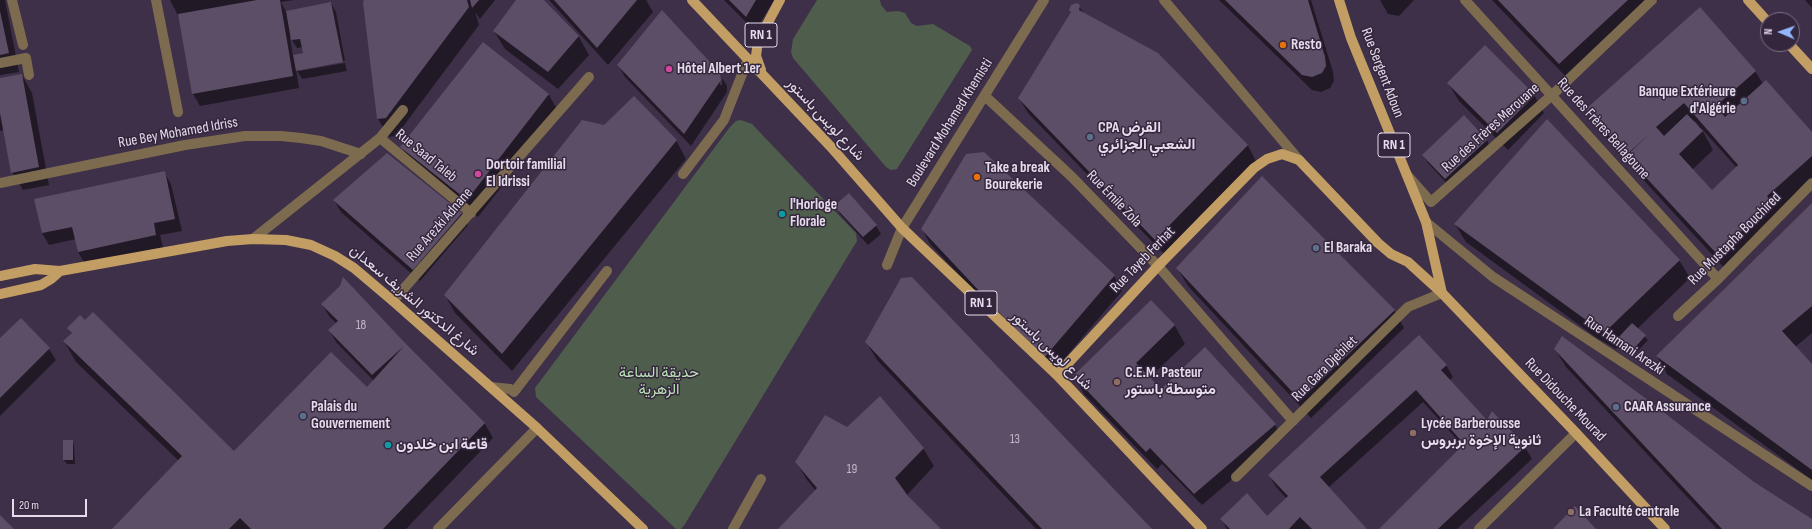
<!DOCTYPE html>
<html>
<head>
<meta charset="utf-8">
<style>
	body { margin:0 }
	#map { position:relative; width:1812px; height:529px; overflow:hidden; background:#3e3048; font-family:"Sofia Sans Condensed",sans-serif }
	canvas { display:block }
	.north { position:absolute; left:1760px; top:12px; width:40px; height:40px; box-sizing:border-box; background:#34263d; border:1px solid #7a6e83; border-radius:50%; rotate:272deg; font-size:11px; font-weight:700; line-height:16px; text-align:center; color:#e4dbeb }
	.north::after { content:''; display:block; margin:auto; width:14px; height:18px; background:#93b7fd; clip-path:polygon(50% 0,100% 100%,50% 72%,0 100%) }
	.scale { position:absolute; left:12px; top:499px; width:75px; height:18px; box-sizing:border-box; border:2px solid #e4dbeb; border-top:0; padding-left:5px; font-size:12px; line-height:14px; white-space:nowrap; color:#e4dbeb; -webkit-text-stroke:3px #34263d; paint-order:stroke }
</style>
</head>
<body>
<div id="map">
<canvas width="1812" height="529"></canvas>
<div class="north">N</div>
<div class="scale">20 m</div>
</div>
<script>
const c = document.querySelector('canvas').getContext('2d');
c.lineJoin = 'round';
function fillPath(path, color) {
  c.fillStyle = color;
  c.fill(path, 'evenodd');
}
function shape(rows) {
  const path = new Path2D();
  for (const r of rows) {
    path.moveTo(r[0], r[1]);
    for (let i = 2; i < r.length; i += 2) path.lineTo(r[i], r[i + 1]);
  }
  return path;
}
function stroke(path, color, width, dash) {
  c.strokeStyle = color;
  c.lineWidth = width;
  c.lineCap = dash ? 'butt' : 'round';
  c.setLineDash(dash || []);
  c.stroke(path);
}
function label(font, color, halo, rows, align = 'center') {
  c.font = font + ' "Sofia Sans Condensed",Vazirmatn,sans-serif';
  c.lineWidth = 3;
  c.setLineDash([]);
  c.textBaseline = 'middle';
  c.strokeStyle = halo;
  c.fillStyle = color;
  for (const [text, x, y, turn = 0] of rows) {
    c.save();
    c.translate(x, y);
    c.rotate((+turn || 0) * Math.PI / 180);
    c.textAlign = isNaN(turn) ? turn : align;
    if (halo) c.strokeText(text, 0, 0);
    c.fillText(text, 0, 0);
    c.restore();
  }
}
fillPath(shape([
	[817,0,880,0,881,5,887,12,898,11,905,13,911,23,917,26,933,24,970,46,972,50,897,169,891,170,886,167,793,58,791,52,793,39],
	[741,120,752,124,850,227,856,233,857,241,685,524,681,529,676,529,536,397,535,388,730,127,736,121]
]), '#4f5d4d');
fillPath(shape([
	[0,0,5,0,19,72,0,75],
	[170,0,294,0,281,2,286,12,331,3,336,12,345,61,299,69,299,71,345,63,347,71,302,79,296,69,299,88,200,106,193,94,180,19],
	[290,37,297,48,303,47,304,54,293,56],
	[365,0,495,0,480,19,475,12,479,25,396,136,389,137,378,119,364,2],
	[518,0,542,0,579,37,589,55,558,89,505,49,494,31],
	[549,0,646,0,653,12,608,65],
	[724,0,774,0,755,31],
	[1219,0,1311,0,1333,72,1334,81,1330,88,1321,92,1312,90],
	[1380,0,1414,0,1399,16,1388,14],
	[1492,0,1658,0,1570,81],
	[1805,0,1812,0,1812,8],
	[1079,6,1084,14,1158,54,1248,146,1256,161,1164,254,1028,113,1019,98],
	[483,43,549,95,559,113,478,217,412,165,402,147],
	[618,65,719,73,727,86,727,92,691,146,625,77],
	[719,75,722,77,722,85,720,85],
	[1755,71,1763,84,1812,133,1812,183,1778,214,1782,221,1728,272,1638,174,1597,127,1587,109],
	[1695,121,1699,126,1698,127,1693,122],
	[1701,128,1737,168,1712,191,1692,170,1713,150],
	[22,75,32,93,49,185,23,190,12,172,4,130,0,131,0,79],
	[1448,83,1534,95,1544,113,1508,150,1459,101],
	[676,140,686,159,512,371,455,313,445,295],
	[1487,140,1491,149,1450,187,1428,163,1423,155],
	[164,172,171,184,182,231,160,235,163,247,85,264,78,252,76,239,49,245,42,233],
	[334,200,461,213,468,225,420,281,341,212],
	[1812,204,1812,333,1795,347,1812,365,1812,480,1667,374,1657,356],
	[836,206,876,226,881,234,868,245,840,214],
	[1455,224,1679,260,1690,278,1637,329,1648,340,1634,355,1622,344,1616,349,1597,338,1466,242],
	[922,229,1114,276,1122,291,1052,373,930,244],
	[1177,268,1394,310,1404,328,1311,418,1188,286],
	[1151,301,1175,326,1185,344,1149,378,1161,391,1228,372,1275,425,1282,437,1202,505,1162,464,1157,469,1084,394,1074,376],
	[322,304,406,346,485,424,493,438,406,529,113,529,179,461,76,362,64,341,72,334,69,329,234,452,367,388,374,381,336,342,329,330,337,324,329,316],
	[0,340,49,349,56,360,0,416],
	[866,342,1150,529,1036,529,877,360],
	[1555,349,1753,483,1812,520,1812,529,1717,529,1566,367],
	[1446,365,1453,377,1449,381,1487,422,1493,412,1525,447,1532,459,1457,529,1380,529,1463,446,1423,402,1328,488,1366,529,1227,529,1221,519,1267,517,1287,499,1276,487,1269,475],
	[847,428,923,448,934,466,906,496,939,529,780,529,815,490,807,480,796,462],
	[72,441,74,445,75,464,67,464,64,460]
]), '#0007');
fillPath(shape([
	[257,0,280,0,293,76,192,94,178,14],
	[364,0,467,0,469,7,386,118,377,119,363,2],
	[470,0,479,0,472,8],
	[516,0,544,0,579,36,548,72,493,31],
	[554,0,637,0,597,48],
	[729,0,756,0,746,17],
	[1225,0,1308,0,1325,57,1326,66,1322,73,1312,77,1302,75],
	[1498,0,1628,0,1559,64],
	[331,2,343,62,296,71,293,55,303,53,300,39,291,40,286,11],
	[1077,3,1080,5,1079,10,1158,53,1248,145,1155,240,1018,98,1071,12,1069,10,1071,5],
	[1700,7,1756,71,1716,106,1725,117,1766,80,1812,132,1812,156,1767,196,1772,203,1717,254,1626,156,1651,133,1626,155,1586,109],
	[1684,103,1738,165,1712,190,1679,154,1703,131,1687,114,1664,136,1656,127],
	[662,10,720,73,721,80,684,134,617,65],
	[0,11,9,53,0,55],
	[483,42,549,94,467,200,400,147],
	[1485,45,1535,95,1497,133,1447,83],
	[22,74,39,167,11,173,0,113,0,78],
	[634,96,677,140,502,354,444,295,582,120,604,125],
	[1464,115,1487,140,1445,179,1422,155],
	[1547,119,1680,260,1605,332,1586,320,1454,224],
	[984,152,1115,275,1043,359,921,229,966,154],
	[387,153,462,213,413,270,333,200],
	[165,171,175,219,154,223,156,235,78,252,72,227,42,233,34,199],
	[1262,176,1395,310,1300,400,1176,268],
	[849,193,877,225,863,237,834,206],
	[1812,203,1812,306,1782,331,1812,364,1812,470,1656,356],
	[343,277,406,344,485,423,383,529,251,529,240,518,229,529,112,529,182,456,63,341,72,333,67,328,80,315,85,320,93,312,234,451,331,352,367,387,404,346,372,375,328,330,338,321,321,304,340,286],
	[912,277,1152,529,1042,529,865,342,901,278],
	[1151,300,1175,325,1136,363,1161,389,1205,347,1276,424,1194,494,1150,448,1146,452,1073,376],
	[21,318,50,348,0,398,0,338],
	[1632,323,1646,335,1631,352,1617,339],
	[1419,335,1447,365,1441,370,1487,420,1492,411,1526,446,1438,529,1379,529,1464,444,1416,390,1320,477,1367,529,1312,529,1300,517,1289,529,1230,529,1220,519,1247,493,1267,516,1288,496,1268,475],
	[1562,336,1653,404,1754,482,1812,519,1812,529,1722,529,1554,349],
	[880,396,924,448,895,478,908,496,941,529,778,529,817,488,795,462,825,415,847,427],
	[63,440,73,440,73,460,63,460],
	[1575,506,1596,529,1553,529],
	[0,515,14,529,0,529]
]), '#5c4e66');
stroke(shape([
	[12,0,23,45],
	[156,0,178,112],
	[1164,0,1299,160],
	[1465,0,1718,279],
	[0,63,26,58,29,75],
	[985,96,1072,177,1158,266,1293,421],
	[380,138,471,213],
	[683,174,724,120,748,59],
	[1408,176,1431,202,1552,95,1652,0],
	[0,183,185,145,245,136,281,136,301,138,321,141,361,154],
	[1426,222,1493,277,1812,486],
	[253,239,380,138,403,110],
	[887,265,902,228,1044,0],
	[393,301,589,77],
	[1678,316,1718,279,1812,183],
	[491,387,510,389,514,392,607,271],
	[1236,477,1408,307,1442,293],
	[438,529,537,428],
	[733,529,761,479],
	[1479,529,1576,433]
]), '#7d6b50', 10);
stroke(shape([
	[692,0,831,147,902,228,1057,375,1202,529],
	[1339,0,1351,38,1426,222,1442,293],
	[1748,0,1768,22],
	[1789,44,1812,69],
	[761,70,756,56,758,41,780,0],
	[0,276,35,269,60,271,227,241,253,239,286,240,311,245,335,256,354,268,393,301,537,428,643,529],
	[0,294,41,285,51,279,60,271],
	[1057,375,1158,266,1254,168,1267,159,1282,154,1299,160,1378,243,1391,254,1408,262,1442,293,1576,433,1665,529]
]), '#c39e64', 10);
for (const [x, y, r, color] of [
	[1283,45,4,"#e8710a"],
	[669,69,4,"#d1479c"],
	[1744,101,4,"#5c6f8a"],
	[1090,137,4,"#5c6f8a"],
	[478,174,4,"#d1479c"],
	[977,177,4,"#e8710a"],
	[782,214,4,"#0f9aa8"],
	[1316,248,4,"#5c6f8a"],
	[1117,382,4,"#8d6e63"],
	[1616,407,4,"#5c6f8a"],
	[303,416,4,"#5c6f8a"],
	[1413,433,4,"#8d6e63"],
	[388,445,4,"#0f9aa8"],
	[1571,512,4,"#8d6e63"]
]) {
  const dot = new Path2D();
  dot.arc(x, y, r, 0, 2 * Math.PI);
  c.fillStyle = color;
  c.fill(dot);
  stroke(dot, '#34263d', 1.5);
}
label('13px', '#c2b8ca', null, [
	["18",361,326],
	["13",1015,440],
	["19",852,470]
]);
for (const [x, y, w] of [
	[761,35,32],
	[1394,145,32],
	[981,303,32]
]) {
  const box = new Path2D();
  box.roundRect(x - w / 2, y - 12, w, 24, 3);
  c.fillStyle = '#34263d';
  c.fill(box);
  stroke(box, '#e4dbeb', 1);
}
label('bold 14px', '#e4dbeb', null, [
	["RN 1",761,35],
	["RN 1",1394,145],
	["RN 1",981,303]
]);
label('bold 15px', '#e4dbeb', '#34263d', [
	["Resto",1291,45],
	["Hôtel Albert 1er",677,69],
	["Banque Extérieure",1736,92,"right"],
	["d'Algérie",1736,109,"right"],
	["CPA القرض",1098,128],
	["الشعبي الجزائري",1098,145],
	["Dortoir familial",486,165],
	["El Idrissi",486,182],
	["Take a break",985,168],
	["Bourekerie",985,185],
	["l'Horloge",790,205],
	["Florale",790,222],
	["El Baraka",1324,248],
	["C.E.M. Pasteur",1125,373],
	["متوسطة باستور",1125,390],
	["Palais du",311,407],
	["Gouvernement",311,424],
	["CAAR Assurance",1624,407],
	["Lycée Barberousse",1421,424],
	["ثانوية الإخوة بربروس",1421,441],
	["قاعة ابن خلدون",396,445],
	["La Faculté centrale",1579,512]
], 'left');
label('15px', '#e4dbeb', '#34263d', [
	["Rue Sergent Adoun",1382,73,69],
	["شارع لويس باستور",825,120,47],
	["Boulevard Mohamed Khemisti",950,123,-58],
	["Rue des Frères Merouane",1491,128,-42],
	["Rue des Frères Bellagoune",1603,129,48],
	["Rue Bey Mohamed Idriss",178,133,-10],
	["Rue Saad Taleb",426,156,39],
	["Rue Émile Zola",1114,199,46],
	["Rue Arezki Adnane",440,225,-49],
	["Rue Mustapha Bouchired",1735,239,-45],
	["Rue Tayeb Ferhat",1143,260,-46],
	["شارغ الدكتور الشريف سعدان",414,301,40],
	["Rue Hamani Arezki",1624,346,34],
	["شارع لويس باستور",1051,351,44],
	["Rue Gara Djebilet",1325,369,-45],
	["Rue Didouche Mourad",1565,400,46]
]);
label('15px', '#bbe1b5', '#34263d', [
	["حديقة الساعة",659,373],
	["الزهرية",659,390]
]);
</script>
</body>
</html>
